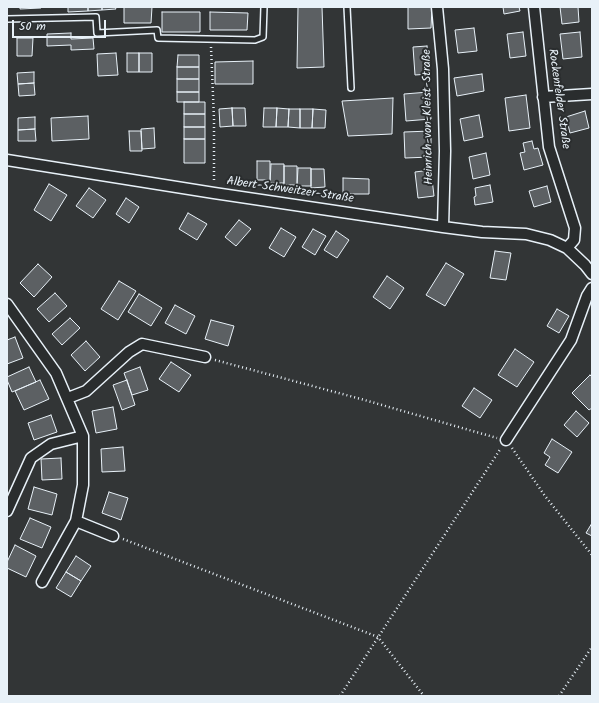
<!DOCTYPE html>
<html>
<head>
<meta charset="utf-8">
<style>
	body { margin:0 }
	#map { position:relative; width:599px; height:703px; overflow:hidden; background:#323536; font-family:Kalam,sans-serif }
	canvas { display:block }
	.frame { position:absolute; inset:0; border:8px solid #e8f1f8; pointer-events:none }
	.scale { position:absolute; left:12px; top:20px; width:94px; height:18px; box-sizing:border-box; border:2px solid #e8f1f8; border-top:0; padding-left:5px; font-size:12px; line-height:14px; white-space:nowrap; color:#e8f1f8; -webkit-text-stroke:3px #2a2d2e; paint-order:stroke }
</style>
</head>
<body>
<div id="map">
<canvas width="599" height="703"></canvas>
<div class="frame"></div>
<div class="scale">50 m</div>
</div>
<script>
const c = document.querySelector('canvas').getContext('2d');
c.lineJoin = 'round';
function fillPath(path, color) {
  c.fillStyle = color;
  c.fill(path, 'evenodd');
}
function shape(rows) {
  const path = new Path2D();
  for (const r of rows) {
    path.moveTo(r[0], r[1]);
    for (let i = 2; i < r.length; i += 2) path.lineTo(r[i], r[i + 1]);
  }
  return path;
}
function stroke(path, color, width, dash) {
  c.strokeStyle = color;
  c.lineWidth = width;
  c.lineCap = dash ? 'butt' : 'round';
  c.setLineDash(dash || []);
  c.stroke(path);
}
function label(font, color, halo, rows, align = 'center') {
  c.font = font + ' Kalam,sans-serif';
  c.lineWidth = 4;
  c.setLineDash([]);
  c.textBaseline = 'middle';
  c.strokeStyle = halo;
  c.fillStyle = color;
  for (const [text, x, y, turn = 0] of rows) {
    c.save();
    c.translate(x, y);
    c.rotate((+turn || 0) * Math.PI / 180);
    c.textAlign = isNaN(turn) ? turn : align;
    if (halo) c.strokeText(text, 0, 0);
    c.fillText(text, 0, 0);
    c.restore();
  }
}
const building = shape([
	[20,7,41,7,41,8,20,9,20,7],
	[68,7,88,7,88,11,68,12,68,7],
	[88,7,102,7,102,10,88,11,88,7],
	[102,7,115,7,116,9,102,10,102,7],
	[124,7,152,7,151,23,124,23,124,7],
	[298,7,322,7,324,67,297,68,298,7],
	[408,7,432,7,431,28,408,29,408,7],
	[503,7,519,7,520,11,504,14,503,7],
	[560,7,578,7,579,22,562,24,560,7],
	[162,12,200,12,200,32,162,32,162,12],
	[210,12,248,13,247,30,210,30,210,12],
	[474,28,477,51,458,53,455,30,474,28],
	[523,32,526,56,510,58,507,34,523,32],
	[580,32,582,57,563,59,560,34,580,32],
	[71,33,71,39,93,38,94,49,71,50,71,45,47,46,47,34,71,33],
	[17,38,33,38,32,56,17,56,17,38],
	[427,46,429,74,415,75,413,47,427,46],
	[116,53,118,75,98,76,97,54,116,53],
	[127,53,139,53,139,72,127,72,127,53],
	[139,53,152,53,152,72,139,72,139,53],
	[178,55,199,55,199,67,177,67,178,55],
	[253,61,253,84,215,84,215,62,253,61],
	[177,67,199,67,199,79,177,79,177,67],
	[34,72,34,83,18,84,17,73,34,72],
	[482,74,484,91,457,96,454,78,482,74],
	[177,79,199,79,199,92,177,92,177,79],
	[34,83,35,95,19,96,18,84,34,83],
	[177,92,199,92,199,102,177,102,177,92],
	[429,92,431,119,406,121,404,94,429,92],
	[526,95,530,128,509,131,505,98,526,95],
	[393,98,392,134,348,136,342,101,393,98],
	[184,102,205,102,205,114,184,114,184,102],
	[232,108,233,126,220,127,219,109,232,108],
	[232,108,245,108,246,126,233,126,232,108],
	[264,108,277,108,276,127,263,127,264,108],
	[277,108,289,109,288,127,276,127,277,108],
	[289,109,300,109,300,128,288,127,289,109],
	[300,109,313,109,312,128,300,128,300,109],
	[313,109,326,110,325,128,312,128,313,109],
	[585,111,589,128,570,133,566,117,585,111],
	[184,114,205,114,205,127,184,127,184,114],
	[479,115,483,137,464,141,460,119,479,115],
	[88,116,89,139,52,141,51,118,88,116],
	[35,117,35,129,18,130,18,118,35,117],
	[184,127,205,127,205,139,184,139,184,127],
	[154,128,155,148,142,149,141,129,154,128],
	[35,129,36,141,18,141,18,130,35,129],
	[129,131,141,131,142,151,130,151,129,131],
	[431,131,431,157,405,158,404,132,431,131],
	[184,139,205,139,205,163,184,163,184,139],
	[532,141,534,149,538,148,543,165,524,170,520,153,525,152,523,143,532,141],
	[486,153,490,175,473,179,469,157,486,153],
	[257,161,270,161,270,180,257,180,257,161],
	[271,164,284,164,284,183,270,183,271,164],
	[284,166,297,166,297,185,284,185,284,166],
	[298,168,311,168,311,186,297,186,298,168],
	[311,169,324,169,325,187,311,188,311,169],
	[431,170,434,196,418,198,415,172,431,170],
	[343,178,369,179,369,194,343,194,343,178],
	[49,184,67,195,51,221,34,210,49,184],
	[490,185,493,202,475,205,474,197,476,196,475,188,490,185],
	[547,186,551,202,534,207,529,191,547,186],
	[89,188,106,200,93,218,76,206,89,188],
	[126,198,139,207,129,223,116,214,126,198],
	[188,213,207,224,197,240,179,229,188,213],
	[239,220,251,229,236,246,225,237,239,220],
	[281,228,296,237,284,257,269,248,281,228],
	[313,229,326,236,315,255,302,247,313,229],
	[336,231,349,240,337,258,324,250,336,231],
	[495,251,511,253,506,280,490,278,495,251],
	[446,263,464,274,445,306,426,295,446,263],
	[38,264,52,277,34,297,20,283,38,264],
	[387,276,404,288,390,309,373,297,387,276],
	[119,281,136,291,118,320,101,309,119,281],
	[55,293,67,306,49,322,37,309,55,293],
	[139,294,162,308,151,326,128,312,139,294],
	[175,305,195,316,186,334,165,323,175,305],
	[557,309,569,316,559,333,547,326,557,309],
	[70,318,80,328,62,345,52,334,70,318],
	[211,320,234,326,228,346,205,339,211,320],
	[15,337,23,358,7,364,7,340,15,337],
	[86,341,100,357,85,371,71,355,86,341],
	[515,349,534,362,517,387,498,375,515,349],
	[171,362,191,375,179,392,159,379,171,362],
	[29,367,36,382,12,392,7,380,7,377,29,367],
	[140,367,148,390,132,395,124,373,140,367],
	[590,375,592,377,592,408,589,410,572,393,590,375],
	[40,380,49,399,24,410,15,391,40,380],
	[127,380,135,405,122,410,113,385,127,380],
	[474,388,492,400,480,418,462,406,474,388],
	[113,407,117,429,96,433,92,411,113,407],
	[576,411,589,423,577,437,564,425,576,411],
	[51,415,57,432,34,440,28,423,51,415],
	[552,439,572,452,558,473,545,465,550,457,544,453,552,439],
	[123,447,125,471,102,472,101,449,123,447],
	[61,458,62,479,42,480,41,459,61,458],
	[34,487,57,494,52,515,28,509,34,487],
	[109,492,128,498,121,520,102,513,109,492],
	[30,518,51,527,42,548,20,539,30,518],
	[592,523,592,536,586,533,592,523],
	[15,545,36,556,26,577,7,568,7,562,15,545],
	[76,556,91,566,81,581,66,572,76,556],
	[66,572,81,581,71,597,56,588,66,572]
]);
fillPath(building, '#5c6063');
stroke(building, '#e8f1f8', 1);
const service = shape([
	[347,7,351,88],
	[7,19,96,17,97,33,157,30,158,38,255,40,263,37,264,7]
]);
const minor = shape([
	[437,7,443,69,445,151,443,227],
	[534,7,549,147,575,228,574,240,567,248],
	[543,97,592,94],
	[7,160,214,193,443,227,482,232,526,234,550,240,567,248,585,265,592,274],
	[7,304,56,373,83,436,83,485,76,521,42,582],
	[68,398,86,391,129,352,142,344,205,357],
	[506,440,571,340,587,296,592,288],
	[7,511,31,458,51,444,83,436],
	[76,521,113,536]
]);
stroke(service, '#e8f1f8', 8);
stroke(minor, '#e8f1f8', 13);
stroke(shape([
	[211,47,214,119,214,182],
	[215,360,361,399,497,438],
	[512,448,545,496,592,555],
	[123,539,378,637,424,696],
	[340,696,501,448],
	[559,696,592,647]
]), '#e8f1f8', 2.5, [1, 3]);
stroke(service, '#2a2d2e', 5);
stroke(minor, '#2a2d2e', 10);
label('12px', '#e8f1f8', '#2a2d2e', [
	["Rockenfelder Straße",558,99,82],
	["Heinrich-von-Kleist-Straße",429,117,-91],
	["Albert-Schweitzer-Straße",290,191,8]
]);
</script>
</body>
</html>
